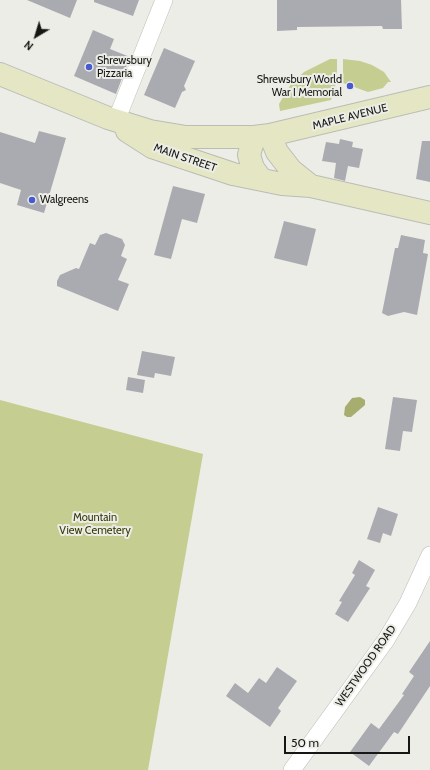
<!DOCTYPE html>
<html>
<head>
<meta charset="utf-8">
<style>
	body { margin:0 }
	#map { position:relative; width:430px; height:770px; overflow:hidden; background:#ecede6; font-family:Cabin,sans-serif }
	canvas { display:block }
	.north { position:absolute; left:16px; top:16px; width:40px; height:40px; -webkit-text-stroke:3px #ecede6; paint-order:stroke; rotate:218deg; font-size:11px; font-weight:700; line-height:16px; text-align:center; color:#161614 }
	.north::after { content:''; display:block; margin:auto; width:14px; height:18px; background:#161614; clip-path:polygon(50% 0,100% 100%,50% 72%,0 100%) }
	.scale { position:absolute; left:284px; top:736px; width:126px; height:18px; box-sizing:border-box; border:2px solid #161614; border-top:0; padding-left:5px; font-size:12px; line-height:14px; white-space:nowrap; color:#161614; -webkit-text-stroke:3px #ecede6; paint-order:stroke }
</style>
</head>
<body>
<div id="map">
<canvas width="430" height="770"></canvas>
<div class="north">N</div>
<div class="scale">50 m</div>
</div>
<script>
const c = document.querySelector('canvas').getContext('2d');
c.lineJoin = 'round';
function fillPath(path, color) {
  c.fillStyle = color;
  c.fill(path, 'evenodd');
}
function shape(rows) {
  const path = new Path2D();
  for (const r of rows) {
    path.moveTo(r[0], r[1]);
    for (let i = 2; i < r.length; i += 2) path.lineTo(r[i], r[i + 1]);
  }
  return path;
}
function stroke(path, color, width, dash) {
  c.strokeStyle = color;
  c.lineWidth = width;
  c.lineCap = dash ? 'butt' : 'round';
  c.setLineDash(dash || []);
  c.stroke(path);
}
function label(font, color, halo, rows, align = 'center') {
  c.font = font + ' Cabin,sans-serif';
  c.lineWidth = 4;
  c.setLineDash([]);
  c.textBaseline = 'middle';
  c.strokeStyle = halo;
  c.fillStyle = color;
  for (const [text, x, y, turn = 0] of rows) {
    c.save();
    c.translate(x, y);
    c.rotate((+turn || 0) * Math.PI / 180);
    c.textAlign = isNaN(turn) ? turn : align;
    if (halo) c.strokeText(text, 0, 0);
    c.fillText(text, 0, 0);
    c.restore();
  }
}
fillPath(shape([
	[330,59,337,59,337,80,331,100,280,111,279,104,291,84,304,72],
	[343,59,360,61,372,65,384,72,391,82,388,82,383,88,368,92,343,83],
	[0,400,203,454,148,770,0,770]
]), '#c6cd90');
fillPath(shape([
	[360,397,365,400,365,405,351,417,347,417,344,415,345,407,352,398]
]), '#a7ad6f');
fillPath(shape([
	[27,0,77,0,70,18],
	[94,0,139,0,133,16,94,2],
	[277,0,401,0,402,29,383,29,382,26,297,27,297,30,277,31],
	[93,30,114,39,110,49,130,57,116,94,74,76],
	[164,48,195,61,184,86,186,90,182,92,175,108,144,95],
	[39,131,66,138,44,213,17,205,21,190,0,183,0,132,35,143],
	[340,139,353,142,352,147,363,149,359,168,348,166,345,181,334,178,336,163,322,161,326,142,339,144],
	[422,141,430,141,430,182,416,179],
	[173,186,205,194,197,223,182,219,171,259,154,255],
	[284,221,316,229,307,266,274,258],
	[106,233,122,239,125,245,121,256,127,259,118,280,129,284,118,311,57,286,57,281,60,275,76,268,79,269,90,243,95,245,100,235],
	[401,235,425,240,423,253,428,254,417,315,404,312,388,316,382,313,395,248,398,248],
	[142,351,175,357,171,376,155,373,154,378,137,375],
	[128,377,145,380,143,393,126,390],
	[393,397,417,400,412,432,403,431,400,451,385,449],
	[378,507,398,514,391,536,383,533,380,543,367,539],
	[359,560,375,570,366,586,370,588,348,622,335,614,342,602,339,601,355,575,352,573],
	[430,641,430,686,398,734,394,732,369,766,350,752,371,723,379,729,404,695,402,694,414,676,409,672],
	[277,667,297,681,278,708,281,711,270,727,226,696,235,683,248,693,259,678,266,683]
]), '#aaabb1');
const street = shape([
	[116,121,164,0],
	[292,770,386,640,408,603,430,555]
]);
const secondary = shape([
	[0,74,108,118,150,131,186,137,254,137,270,135,430,97],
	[127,131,152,147,233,174,282,184,311,186,430,213],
	[270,135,277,152,291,170,311,186],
	[254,137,249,155,253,168,261,179]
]);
stroke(street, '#bbbcb6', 18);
stroke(secondary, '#bbbcb6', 24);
stroke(street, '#fff', 17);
stroke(secondary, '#e5e7c4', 22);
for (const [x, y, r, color] of [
	[89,67,4,"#475acf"],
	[350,86,4,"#475acf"],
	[32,200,4,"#475acf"]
]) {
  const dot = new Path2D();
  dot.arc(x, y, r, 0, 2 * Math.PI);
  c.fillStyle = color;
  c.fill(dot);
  stroke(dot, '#ecede6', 1.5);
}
label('11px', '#161614', '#ecede6', [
	["Shrewsbury",97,61],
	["Pizzaria",97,74],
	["Shrewsbury World",342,80,"right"],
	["War I Memorial",342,93,"right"],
	["Walgreens",40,200]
], 'left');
label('11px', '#161614', '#ecede6', [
	["MAPLE AVENUE",350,117,-14],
	["MAIN STREET",185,158,19],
	["WESTWOOD ROAD",366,666,-55]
]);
label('11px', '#353806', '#ecede6', [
	["Mountain",95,518],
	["View Cemetery",95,531]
]);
</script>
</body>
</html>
